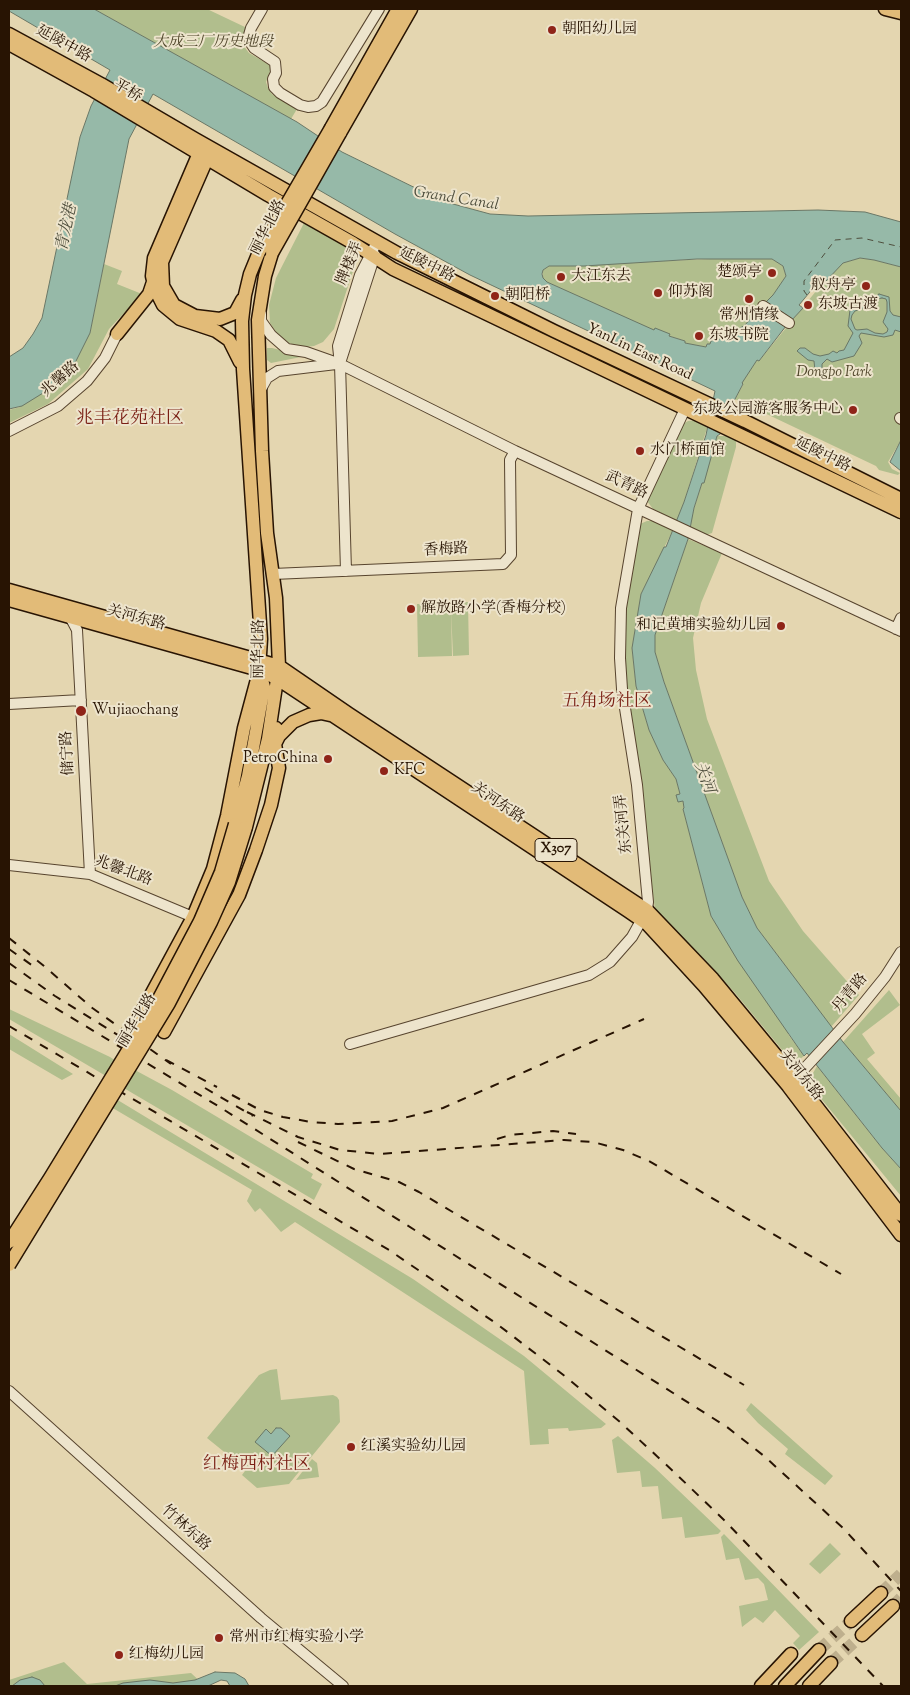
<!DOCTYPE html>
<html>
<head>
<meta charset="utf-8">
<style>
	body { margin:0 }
	#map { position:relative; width:910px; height:1695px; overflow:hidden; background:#e4d6b0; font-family:"Sorts Mill Goudy",serif }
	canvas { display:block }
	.frame { position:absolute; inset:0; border:10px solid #281403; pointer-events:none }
</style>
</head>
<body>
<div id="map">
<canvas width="910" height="1695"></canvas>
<div class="frame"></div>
</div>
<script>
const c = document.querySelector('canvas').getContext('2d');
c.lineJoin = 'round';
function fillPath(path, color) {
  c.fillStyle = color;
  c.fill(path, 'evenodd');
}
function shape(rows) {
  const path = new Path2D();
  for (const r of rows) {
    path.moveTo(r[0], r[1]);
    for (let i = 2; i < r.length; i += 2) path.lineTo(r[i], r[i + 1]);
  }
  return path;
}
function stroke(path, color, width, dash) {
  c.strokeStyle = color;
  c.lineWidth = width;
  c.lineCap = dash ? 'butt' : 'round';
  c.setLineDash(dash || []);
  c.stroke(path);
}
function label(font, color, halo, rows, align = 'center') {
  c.font = font + ' "Sorts Mill Goudy","Noto Serif SC",serif';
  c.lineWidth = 4;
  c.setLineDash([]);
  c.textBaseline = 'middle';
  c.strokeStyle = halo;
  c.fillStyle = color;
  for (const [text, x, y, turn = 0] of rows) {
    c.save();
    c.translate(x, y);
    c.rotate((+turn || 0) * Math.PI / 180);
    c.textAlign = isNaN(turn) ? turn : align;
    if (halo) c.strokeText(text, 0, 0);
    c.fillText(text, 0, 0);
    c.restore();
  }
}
fillPath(shape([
	[94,9,207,9,247,28,241,37,243,45,249,53,270,65,271,69,266,82,268,88,272,94,297,109,291,119],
	[305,221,352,250,356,255,356,262,334,329,323,342,314,346,306,347,288,343,280,338,270,323,269,305,276,278],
	[733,258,772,259,783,266,786,276,773,295,745,325,724,338,711,341,710,344,706,344,706,347,685,343,685,341,654,331,547,282,543,278,543,270,549,266],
	[860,258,874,260,901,267,901,440,888,462,892,469,900,473,898,475,879,470,876,466,735,399,743,385,741,383,757,360,759,361,821,285,819,282,843,263],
	[104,264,122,271,117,284,142,294,109,329,88,369,48,404,9,423,9,410,20,407,90,333],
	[267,348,272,348,301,355,301,357,271,363,267,360],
	[698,420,708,425,684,502,677,521,653,509,647,501,683,424,688,421],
	[717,436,728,436,736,440,736,447,712,533,706,535,691,528,691,518],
	[647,521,654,521,673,530,641,594,632,648,636,686,649,730,663,760,676,779,680,795,677,795,683,801,684,808,683,809,711,916,789,1033,788,1034,804,1056,800,1059,794,1059,788,1057,735,993,704,959,655,910,623,657,625,609,640,524],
	[688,539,722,553,701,603,693,638,696,670,707,719,769,881,803,931,859,995,831,1027,757,928,742,897,664,682,655,652,655,635],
	[446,602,468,602,469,655,453,656,451,609,452,656,418,657,417,604,422,604,423,607,433,603,445,606],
	[889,990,900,1005,862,1034,875,1053,867,1059,901,1099,901,1111,843,1042],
	[9,1009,110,1057,116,1061,106,1076,9,1019],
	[9,1034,73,1074,62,1080,9,1049],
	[817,1066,882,1148,901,1169,901,1196,814,1090,812,1075],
	[133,1069,172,1090,313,1174,311,1178,322,1184,314,1200,122,1087],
	[116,1099,413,1279,524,1356,606,1424,601,1428,569,1431,568,1428,548,1429,549,1444,530,1445,524,1371,295,1222,281,1232,260,1208,255,1212,247,1201,252,1190,111,1107],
	[277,1369,281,1400,333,1395,337,1397,339,1400,340,1422,289,1484,257,1488,242,1475,245,1471,244,1468,207,1438,259,1375,270,1370],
	[751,1403,833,1476,825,1485,785,1454,788,1449,758,1423,746,1410],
	[618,1436,655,1468,721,1531,718,1534,685,1538,682,1517,662,1519,658,1486,642,1487,640,1471,617,1473,612,1440],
	[312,1459,317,1463,319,1477,296,1480],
	[724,1534,819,1632,799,1650,793,1643,800,1636,775,1610,763,1623,755,1617,742,1627,739,1606,768,1600,764,1584,758,1578,745,1580,739,1558,726,1560,721,1537],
	[830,1543,841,1554,820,1574,809,1564],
	[64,1662,87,1684,191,1673,205,1686,9,1686,9,1680]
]), '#b1be8d');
const water = shape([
	[9,9,94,9,297,122,342,152,442,201,490,214,528,216,818,210,865,212,901,222,901,267,874,260,860,258,843,263,826,281,822,278,819,282,822,285,818,289,814,287,799,305,803,308,791,321,765,303,773,295,786,276,783,266,772,259,697,259,584,266,549,266,543,270,542,274,543,278,547,282,654,330,655,328,670,334,669,336,685,341,685,343,706,347,707,344,710,344,711,341,724,338,745,325,760,308,786,326,759,361,757,360,742,383,743,384,734,401,723,432,717,436,704,483,702,483,694,508,688,539,655,635,655,652,664,682,742,897,757,928,843,1042,901,1111,901,1169,882,1148,807,1053,804,1056,738,961,711,916,683,809,684,808,683,801,678,802,676,795,680,794,676,779,663,760,649,730,636,686,632,648,641,594,664,547,666,547,684,502,706,435,715,391,470,275,395,234,153,94,129,139,90,333,75,363,56,385,22,406,9,409,9,357,23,348,33,334,42,318,80,137,91,106,110,70,9,11,9,9],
	[879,294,889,297,890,311,893,315,901,317,901,332,895,330,893,335,884,337,861,333,859,336,862,343,854,356,832,362,827,359,822,364,822,372,818,373,815,371,814,361,808,360,797,351,800,348,805,348,813,354,820,356,829,354,833,351,837,353,839,351,844,350,853,333,848,326,850,310,859,304,871,301,879,294],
	[882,298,886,299,887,302,887,312,883,322,888,329,887,332,883,334,875,333,867,329,857,330,855,329,851,319,852,315,855,311,871,306,877,299,882,298],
	[901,440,901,471,890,462,901,440],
	[276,1428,281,1428,290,1436,272,1456,255,1442,266,1429,271,1434,276,1428],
	[215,1672,235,1673,245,1679,249,1686,230,1686,227,1681,221,1680,208,1686,115,1686,123,1683,150,1680,173,1683,195,1680,215,1672],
	[32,1677,40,1680,45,1686,12,1686,20,1680,32,1677]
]);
fillPath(water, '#96b9a8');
stroke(water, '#6a7766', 1);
stroke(shape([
	[807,295,804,291,804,281,835,240,862,238,901,247]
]), '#4e4e3d', 1, [6, 5]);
stroke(shape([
	[881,1593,901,1574],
	[893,1606,901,1598],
	[819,1650,851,1621],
	[831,1663,862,1635]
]), '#beaf8d', 12, [12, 6]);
const minor = shape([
	[262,9,251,28,249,35,250,42,254,48,275,62,276,73,273,79,274,87,280,93,300,105,308,107,316,106,322,102,379,9],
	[763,306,789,323],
	[261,314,261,321,271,335,287,349,306,352,340,364,515,451,901,631],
	[341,360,375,255],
	[261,389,267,378,278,371,336,364],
	[900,418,901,419],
	[9,431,58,406,87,381,105,358,117,334],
	[346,571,340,364,338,346,360,275,377,242],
	[273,574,503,564,511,555,510,460,515,451],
	[69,615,77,630,90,874],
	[896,629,901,618],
	[9,704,81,700],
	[9,865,90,874,193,917],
	[350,1044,589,975,610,962,632,937,647,910,648,902,637,785,622,689,620,658,621,608,638,509,685,409],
	[791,1083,855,1014,885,977,901,952],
	[9,1391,261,1618,343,1686]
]);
const major = shape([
	[885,9,901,13],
	[9,34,101,84,195,139,397,253,554,331,745,421,901,499],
	[9,44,94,91,268,195,353,243,393,269,901,512],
	[331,128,398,9],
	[340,133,411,9],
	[206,149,199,153,154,258,152,276,155,289,163,305,180,319,216,331,229,340,240,362],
	[209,150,207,159,162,262,163,286,174,305,195,316,220,319,235,313,242,300],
	[117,334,149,294,153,282],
	[9,590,279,666,349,714,647,910,713,979,789,1071,901,1215],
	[9,600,259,670,276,678,628,911,647,924,704,986,788,1086,901,1235],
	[275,744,279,736,293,722,309,715,321,713,330,715],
	[235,824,248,776,264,687,259,670,261,639,243,369,242,321,245,295,250,274,259,252],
	[246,827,268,739,279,666,276,598,267,533,262,451,258,320,265,276,272,253],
	[139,1017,193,917,213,869,227,816,244,728,259,672],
	[164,1032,239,895,256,850,271,805,279,768,275,744,276,728],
	[851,1621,881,1593],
	[862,1635,893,1606],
	[761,1686,791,1654],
	[785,1686,819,1650],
	[809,1686,831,1663]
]);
stroke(minor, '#57442e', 12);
stroke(major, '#281403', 15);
stroke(minor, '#ede4cc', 10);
stroke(major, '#e2bb78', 12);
stroke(shape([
	[9,938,44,966,91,1007,171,1064],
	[9,949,33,966],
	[9,963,55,996,126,1040],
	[9,980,218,1106,727,1427,764,1456,843,1528,901,1591],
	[9,1026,389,1250,497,1324,566,1377,620,1422,674,1472,724,1520,883,1686],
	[166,1060,217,1087],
	[205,1088,253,1116],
	[232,1095,260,1110,283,1117,311,1122,338,1124,392,1121,443,1108,644,1019],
	[247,1112,298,1137,340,1150,380,1154,564,1140,593,1142,623,1150,649,1161,841,1274],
	[497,1139,510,1135,553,1131,576,1134],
	[298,1142,354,1169,399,1182,419,1192,744,1385]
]), '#281403', 2, [9, 9]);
const majorBridge = shape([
	[259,252,331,128],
	[272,253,340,133],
	[9,1242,50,1178,154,1008,200,921,221,872,235,824],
	[9,1265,169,1003,211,922,229,882,246,827]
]);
stroke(majorBridge, '#281403', 15, []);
stroke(majorBridge, '#e2bb78', 12);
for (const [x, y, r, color] of [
	[552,30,5,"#8f2418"],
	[772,273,5,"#8f2418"],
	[561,277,5,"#8f2418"],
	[866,286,5,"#8f2418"],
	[658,293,5,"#8f2418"],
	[495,296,5,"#8f2418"],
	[749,299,5,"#8f2418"],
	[808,305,5,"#8f2418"],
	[699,336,5,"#8f2418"],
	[853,410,5,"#8f2418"],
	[640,451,5,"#8f2418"],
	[411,609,5,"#8f2418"],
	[781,626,5,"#8f2418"],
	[81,711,6,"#8f2418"],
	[328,759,5,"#8f2418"],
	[384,771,5,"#8f2418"],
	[351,1447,5,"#8f2418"],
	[219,1638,5,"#8f2418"],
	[119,1655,5,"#8f2418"]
]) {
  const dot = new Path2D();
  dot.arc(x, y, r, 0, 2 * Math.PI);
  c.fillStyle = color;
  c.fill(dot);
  stroke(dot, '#ede4cc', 2);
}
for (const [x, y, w] of [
	[556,850,42]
]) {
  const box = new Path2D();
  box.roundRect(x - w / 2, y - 11.5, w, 23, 4);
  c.fillStyle = '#ede4cc';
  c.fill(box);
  stroke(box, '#281403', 1);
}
label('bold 14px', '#281403', null, [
	["X307",556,850]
]);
label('15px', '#281403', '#ede4cc', [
	["朝阳幼儿园",562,30],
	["楚颂亭",762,273,"right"],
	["大江东去",571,277],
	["舣舟亭",856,286,"right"],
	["仰苏阁",668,293],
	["朝阳桥",505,296],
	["东坡古渡",818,305],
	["常州情缘",749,316,"center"],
	["东坡书院",709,336],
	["东坡公园游客服务中心",843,410,"right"],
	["水门桥面馆",650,451],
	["解放路小学(香梅分校)",421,609],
	["和记黄埔实验幼儿园",771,626,"right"],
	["Wujiaochang",92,711],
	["PetroChina",318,759,"right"],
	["KFC",394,771],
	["红溪实验幼儿园",361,1447],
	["常州市红梅实验小学",229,1638],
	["红梅幼儿园",129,1655]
], 'left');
label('italic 15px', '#51472c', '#ede4cc', [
	["大成三厂历史地段",213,43],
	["Dongpo Park",834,373]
]);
label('15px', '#281403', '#ede4cc', [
	["延陵中路",63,45,29],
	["平桥",127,92,31],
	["丽华北路",269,228,-63],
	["牌楼弄",351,264,-67],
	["延陵中路",426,266,26],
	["YanLin East Road",639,353,25],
	["兆馨路",61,380,-41],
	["延陵中路",822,456,26],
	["武青路",626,486,25],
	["香梅路",446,551,-3],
	["关河东路",136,619,15],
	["丽华北路",260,649,-89],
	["储宁路",69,753,-93],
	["关河东路",497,804,34],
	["东关河弄",625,824,-96],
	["兆馨北路",123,872,20],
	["丹青路",851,994,-50],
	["丽华北路",138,1021,-59],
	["关河东路",800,1076,51],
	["竹林东路",185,1529,42]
]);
label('italic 16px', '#4e4e3d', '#ede4cc', [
	["Grand Canal",456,200,9],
	["青龙港",68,228,-78],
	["关河",703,778,70]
]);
label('18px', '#7a1f14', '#ede4cc', [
	["兆丰花苑社区",130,420],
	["五角场社区",607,703],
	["红梅西村社区",257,1466]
]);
</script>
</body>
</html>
